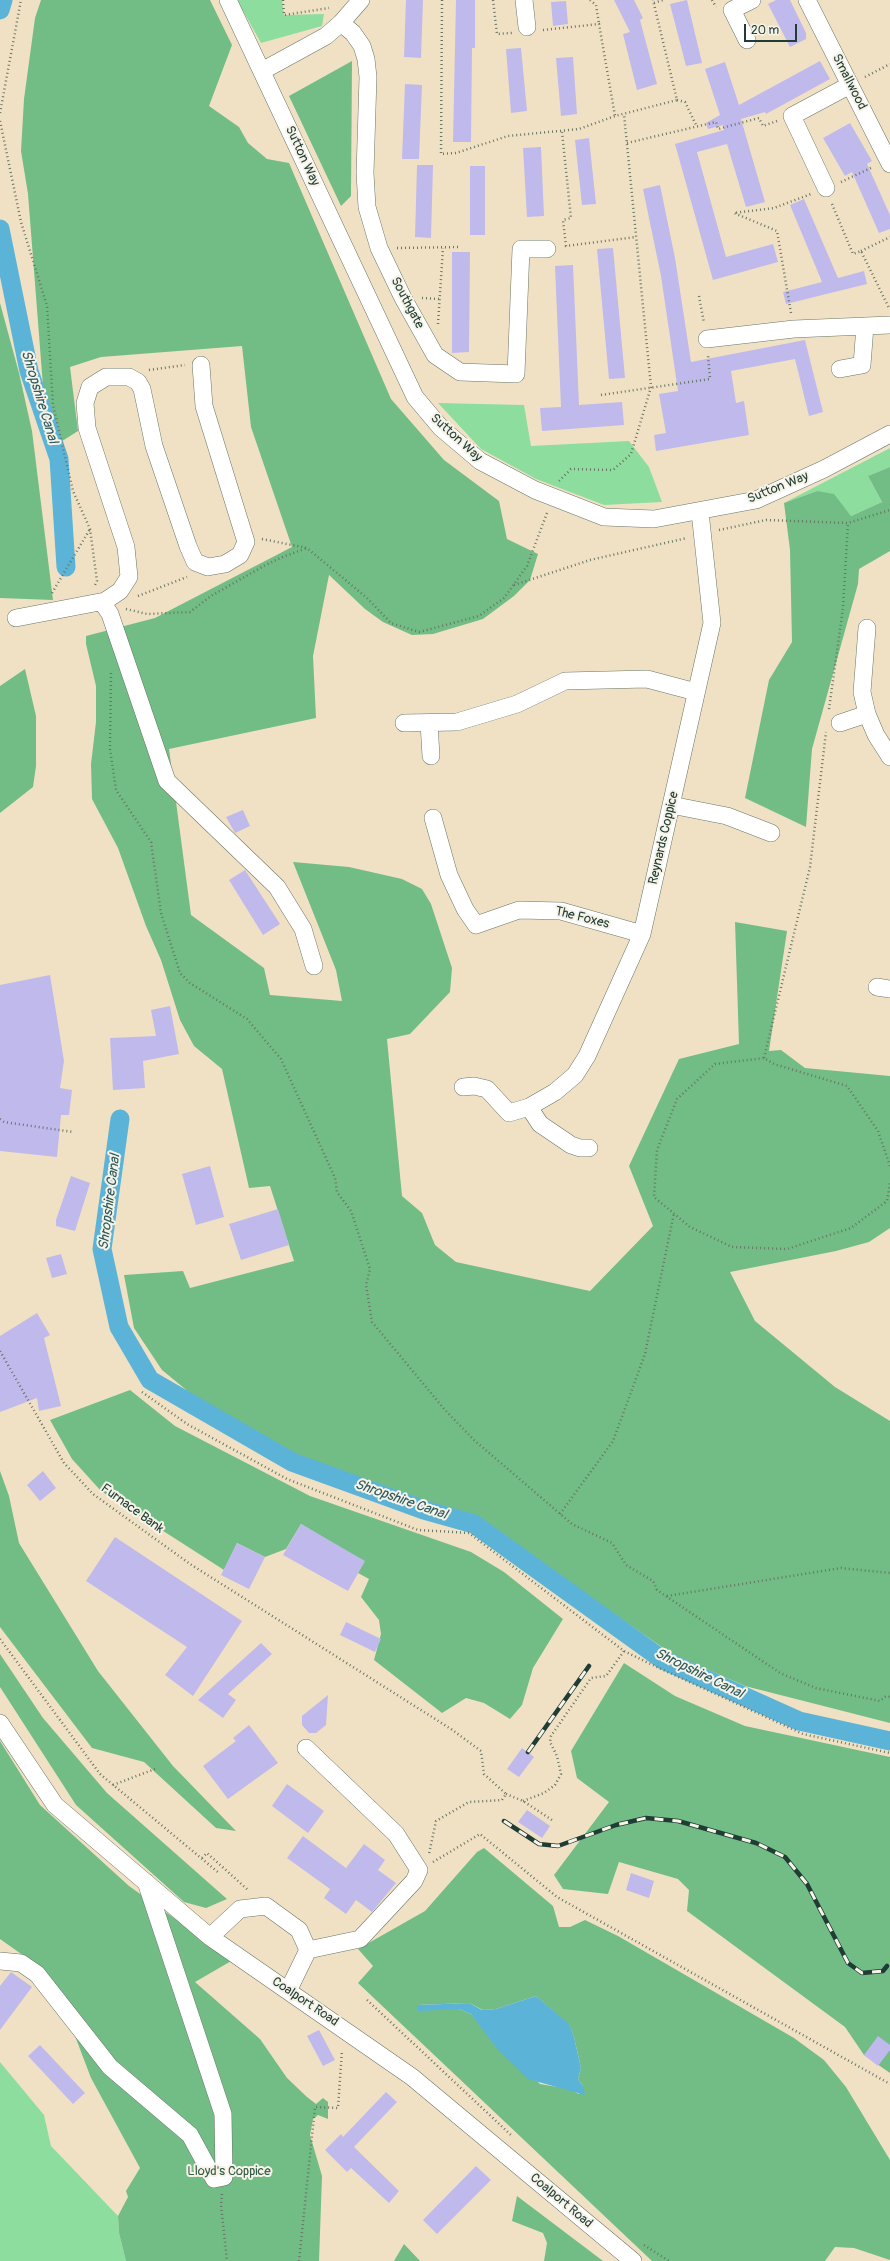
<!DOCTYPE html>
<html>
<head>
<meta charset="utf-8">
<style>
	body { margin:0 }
	#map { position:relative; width:890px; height:2261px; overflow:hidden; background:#f1e1c4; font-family:Pangolin,sans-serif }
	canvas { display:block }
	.scale { position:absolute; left:744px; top:24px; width:53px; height:18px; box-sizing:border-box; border:2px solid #1f3d34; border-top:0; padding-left:5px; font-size:12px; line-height:14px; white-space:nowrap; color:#1f3d34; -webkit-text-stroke:3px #f7f3e8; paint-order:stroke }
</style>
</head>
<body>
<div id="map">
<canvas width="890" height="2261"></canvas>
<div class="scale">20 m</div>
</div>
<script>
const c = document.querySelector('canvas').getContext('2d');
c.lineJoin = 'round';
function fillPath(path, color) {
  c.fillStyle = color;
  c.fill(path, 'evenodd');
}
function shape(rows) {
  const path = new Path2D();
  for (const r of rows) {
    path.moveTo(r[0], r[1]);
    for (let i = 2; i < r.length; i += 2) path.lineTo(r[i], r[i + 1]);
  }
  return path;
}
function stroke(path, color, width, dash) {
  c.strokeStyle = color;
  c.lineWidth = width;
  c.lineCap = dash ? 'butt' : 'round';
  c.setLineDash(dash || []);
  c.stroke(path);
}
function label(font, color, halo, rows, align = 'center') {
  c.font = font + ' Pangolin,sans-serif';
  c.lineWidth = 4;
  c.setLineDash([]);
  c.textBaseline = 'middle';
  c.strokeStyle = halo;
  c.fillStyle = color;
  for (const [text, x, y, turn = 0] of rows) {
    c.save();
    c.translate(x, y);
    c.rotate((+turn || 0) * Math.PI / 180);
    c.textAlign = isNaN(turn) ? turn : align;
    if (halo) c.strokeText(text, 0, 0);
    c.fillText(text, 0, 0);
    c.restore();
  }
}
fillPath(shape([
	[237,0,282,0,284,15,324,14,322,26,261,43],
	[438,403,524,405,531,446,629,441,649,467,662,502,604,505,536,479,481,449],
	[890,448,890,467,868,476,882,502,851,516,844,508,817,491,784,503],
	[0,2062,44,2115,51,2146,118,2216,119,2233,126,2261,0,2261]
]), '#8dde9e');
fillPath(shape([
	[41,0,210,0,232,45,209,106,239,127,248,143,267,159,289,163,391,399,444,460,499,501,507,539,538,554,530,580,514,596,483,619,433,634,412,635,383,622,365,609,329,575,313,656,316,718,169,749,191,915,264,968,270,995,342,1001,336,970,293,862,349,867,402,879,422,889,431,904,452,968,450,992,410,1034,387,1039,402,1196,422,1213,435,1245,456,1262,590,1291,653,1226,629,1166,679,1059,739,1044,735,922,787,931,769,1051,781,1050,805,1068,890,1076,890,1228,869,1242,836,1251,730,1272,755,1321,835,1387,890,1421,890,1723,745,1686,672,1654,506,1539,459,1511,383,1496,291,1457,207,1407,162,1370,134,1328,124,1275,183,1271,190,1288,294,1261,270,1186,249,1188,222,1069,194,1046,180,1020,161,960,146,926,118,848,92,799,91,764,96,722,96,686,86,644,86,636,155,618,292,547,251,427,242,346,101,357,70,367,78,431,48,450,28,194,21,151,24,99,35,18],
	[352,61,351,196,341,206,289,96],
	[0,303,19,373,32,431,53,600,0,598],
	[890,467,890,551,859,569,858,584,812,749,806,827,745,798,769,680,792,642,790,550,784,503,817,491,834,494,851,516,882,502,868,476],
	[25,669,36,716,36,766,33,787,0,813,0,686],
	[130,1390,175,1426,310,1496,471,1552,504,1572,563,1619,533,1668,522,1705,510,1719,484,1703,466,1698,442,1713,374,1660,381,1634,379,1620,361,1597,369,1579,358,1573,364,1562,301,1524,286,1549,265,1557,237,1543,224,1570,101,1491,72,1459,50,1420],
	[0,1471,9,1496,19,1543,98,1671,173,1766,236,1831,216,1828,144,1762,92,1748,0,1627],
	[0,1654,43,1718,107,1793,227,1899,206,1908,184,1902,76,1805,0,1687],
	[624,1663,675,1696,745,1726,890,1757,890,2073,864,2055,845,2027,687,1911,689,1890,678,1879,619,1862,608,1894,563,1889,554,1875,609,1802,577,1778,571,1751],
	[0,1741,40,1805,129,1886,233,1960,195,1982,260,2039,287,2078,307,2097,316,2104,323,2098,328,2102,328,2119,318,2115,313,2119,310,2135,322,2176,319,2261,126,2261,119,2233,118,2216,128,2197,126,2191,140,2168,91,2078,59,1994,41,1968,0,1939],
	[484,1848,553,1906,559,1927,570,1927,585,1920,618,1936,794,2038,824,2060,846,2087,890,2160,890,2260,854,2248,835,2247,825,2261,652,2261,358,1983,373,1966,358,1949,425,1911,477,1852],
	[536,1996,569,2025,574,2037,581,2068,578,2079,583,2086,579,2094,569,2089,540,2084,471,2014,459,2009,417,2005,469,2003,483,2010,496,2009],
	[517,2196,603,2261,544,2261,547,2243,543,2233,512,2221],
	[404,2244,420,2261,394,2261]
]), '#72bd85');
fillPath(shape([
	[536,1996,569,2024,574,2037,581,2068,578,2079,583,2086,585,2095,528,2079,498,2050,471,2014,459,2009,418,2011,417,2005,469,2003,482,2010,496,2009]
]), '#5bb4d8');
stroke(shape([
	[0,10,3,0],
	[0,229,29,371,59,459,66,567],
	[120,1119,102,1249,119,1327,150,1380,292,1462,424,1510,474,1524,663,1660,799,1721,890,1741]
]), '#5bb4d8', 19);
fillPath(shape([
	[406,0,423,0,421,58,404,57],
	[456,0,475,0,475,48,472,48,471,142,453,142],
	[614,0,634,0,643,18,640,20,657,84,637,90,623,34,630,32],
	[687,0,702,63,686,66,670,4],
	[776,0,790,0,806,33,806,39,790,47,768,4],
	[566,1,568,24,553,26,551,2],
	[521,48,527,111,511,113,506,49],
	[573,57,577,114,561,116,556,58],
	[820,61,830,79,766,114,765,112,741,119,765,202,746,207,727,144,697,152,726,257,773,244,778,262,713,280,675,144,724,130,723,125,708,129,706,123,720,115,705,69,725,62,739,105],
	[405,84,422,85,419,159,402,159],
	[850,123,872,161,867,164,890,215,890,229,879,233,852,172,845,176,823,138],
	[589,138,596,204,582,205,575,140],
	[541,147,544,216,527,217,523,148],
	[417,165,433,165,431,238,415,237],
	[470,166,485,166,485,235,470,235],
	[660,185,675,258,691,362,805,340,823,412,809,416,795,359,731,371,736,403,744,401,749,435,656,451,654,435,666,433,659,394,678,391,661,276,643,189],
	[804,199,838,278,864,271,867,284,786,304,783,292,822,282,790,205],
	[613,248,625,378,609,379,597,249],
	[452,252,470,252,469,352,452,353],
	[573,265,579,405,622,402,624,425,542,431,540,408,561,407,555,266],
	[243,810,250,826,235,833,226,817],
	[245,870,280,924,263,935,229,880],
	[50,975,64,1061,60,1088,72,1090,69,1115,61,1115,57,1157,0,1151,0,985],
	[170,1006,179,1054,143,1061,145,1088,113,1090,110,1038,156,1036,151,1010],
	[210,1166,224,1217,196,1225,182,1174],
	[71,1176,90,1183,75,1231,56,1226,56,1220],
	[278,1209,289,1245,241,1260,229,1224],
	[61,1254,67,1274,52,1278,46,1258],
	[37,1313,50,1335,44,1338,61,1406,39,1411,37,1398,0,1412,0,1336],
	[43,1471,56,1488,40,1501,27,1485],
	[301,1524,365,1561,348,1591,283,1555],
	[115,1537,242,1621,193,1696,165,1675,187,1647,86,1581],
	[237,1543,265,1557,249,1589,221,1575],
	[346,1622,381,1639,375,1652,340,1635],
	[261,1643,272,1654,228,1694,236,1700,223,1718,198,1700],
	[328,1695,326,1725,316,1733,309,1733,302,1725,302,1716],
	[249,1725,278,1763,228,1799,203,1766,236,1741,233,1738],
	[522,1748,534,1757,519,1777,507,1769],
	[287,1784,324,1811,308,1833,272,1806],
	[527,1810,550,1826,542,1838,518,1822],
	[303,1836,346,1868,364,1844,385,1860,378,1870,396,1883,372,1912,356,1900,346,1914,324,1898,330,1889,287,1858],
	[631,1873,654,1881,649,1898,626,1890],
	[11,1972,32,1987,0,2030,0,1986],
	[319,2030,335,2060,323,2066,307,2036],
	[878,2036,890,2045,890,2050,878,2066,864,2055],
	[40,2045,85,2093,73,2104,28,2056],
	[386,2092,397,2102,354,2147,399,2191,389,2203,351,2168,347,2172,325,2150,341,2134,343,2137],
	[476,2166,491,2180,437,2234,423,2220]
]), '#c0b9eb');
const minor = shape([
	[228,0,415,397,441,428,480,461,535,490,604,517,654,519,756,500,824,469,890,434],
	[524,0,527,27],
	[807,0,890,164],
	[341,23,353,33,362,46,366,59,368,77,365,173,367,207,379,248,403,298,435,355,460,372,516,374,521,249,547,249],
	[747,40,732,10,752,0],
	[262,71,326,36,341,23,361,0],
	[826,188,792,116,850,85],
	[707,339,794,329,890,325],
	[840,369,862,365,865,326],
	[102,602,110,614,167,781,277,887,303,929,314,966],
	[16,618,105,601,120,591,129,577,126,547,87,428,85,403,90,387,106,377,129,377,138,382,142,389,154,446,188,546,195,562,208,567,225,564,240,555,246,542,204,406,201,365],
	[867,628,862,692,867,714,876,735,890,757],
	[404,723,457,722,517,704,565,681,647,679,696,692],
	[429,723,431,756],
	[840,723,867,714],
	[671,805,727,816,771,833],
	[433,818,449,875,465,909,476,925,519,910,561,911,642,934],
	[877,987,890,989],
	[463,1087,474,1086,487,1089,509,1113,529,1107,555,1092,575,1075,587,1056,642,934,712,623,700,512],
	[529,1107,540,1124,571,1145,580,1148,589,1148],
	[0,1723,55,1805,210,1937,412,2077,633,2261],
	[306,1748,396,1834,419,1870,414,1881,360,1939,308,1950],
	[210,1937,240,1909,266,1906,299,1930,308,1950],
	[0,1961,21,1963,37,1974,110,2067,190,2135,214,2179,224,2177,223,2114,146,1882],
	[288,1991,308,1950]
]);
stroke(minor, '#687666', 18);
stroke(shape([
	[283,0,284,15,329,8],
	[442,0,441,154,456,153,508,136,579,129,615,116,677,100,653,0],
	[493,0,497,34,512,33],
	[590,0,596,5,599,24],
	[712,0,716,7],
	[654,3,663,0],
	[543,30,599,24,615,116],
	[865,77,890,64],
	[677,100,685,102,697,127],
	[0,113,21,0],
	[0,121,21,222,47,306,53,405,73,491,90,529,97,581,95,585],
	[562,132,571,218,563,220,566,246,636,237],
	[627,143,716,122,718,129,759,118,763,126,777,121],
	[841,182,873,167],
	[832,204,853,254,861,251,889,308],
	[397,248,461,247],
	[861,251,890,237],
	[699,296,704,323],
	[422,298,441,299],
	[791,313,777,231,734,213,774,208,811,194],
	[438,324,443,248],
	[149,370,185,365],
	[601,395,710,379,708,355],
	[559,481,571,469,613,470,631,454,651,387,624,114],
	[719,530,766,520,848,523,890,510],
	[262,539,307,548,367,598,391,623,419,632,479,616,504,598,527,566,547,513],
	[514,585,590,560,687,538],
	[52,593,90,529],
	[138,596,187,577],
	[126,609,147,614,190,612,211,596,262,567,280,558,307,548],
	[111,673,110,749,116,790,151,842,161,913,180,973,190,983,247,1019,281,1059,335,1178,337,1192,351,1211,370,1269,366,1285,372,1322,445,1410,474,1440,572,1524,612,1543,626,1565,653,1581,657,1590,780,1673,816,1688,880,1701,886,1696,890,1697],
	[829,709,843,608,848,523],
	[764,1058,810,867,826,732],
	[0,1119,4,1122,73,1132],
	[890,1166,878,1131,847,1086,774,1064,764,1058,715,1064,677,1099,657,1150,654,1197,690,1227,732,1247,787,1249,851,1228,887,1201,890,1183],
	[0,1351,64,1463,93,1494,190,1564,451,1729,481,1751,484,1774,506,1794,502,1800,469,1802,436,1821,429,1854],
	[142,1392,187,1424,287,1479,418,1530,469,1533,624,1651,659,1668,803,1734,890,1753],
	[560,1514,613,1441,645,1354,674,1213],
	[667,1596,841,1568,890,1573],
	[0,1639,100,1774,219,1873],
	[113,1785,155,1769],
	[506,1794,523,1801,552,1820],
	[523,1801,544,1793,555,1785,561,1774,557,1756,550,1742,551,1736,591,1678,606,1676,624,1651],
	[202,1858,207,1853,249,1891],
	[433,1862,480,1834,557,1897,890,2084],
	[367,2000,511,2135],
	[222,2194,221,2205,227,2261],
	[644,2245,669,2261],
	[299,2261,315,2107,338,2108,342,2050]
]), '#687666', 2.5, [1, 3]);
stroke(minor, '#fff', 17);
const rail = shape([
	[528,1752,589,1666],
	[504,1821,539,1844,558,1846,616,1825,646,1818,678,1821,756,1843,785,1857,807,1884,848,1963,862,1973,883,1971,887,1966]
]);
stroke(rail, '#1f3d34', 4.5);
stroke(rail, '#f7f3e8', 3, [9]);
label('13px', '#1f3d34', '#f7f3e8', [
	["Smallwood",849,82,63],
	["Sutton Way",302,156,65],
	["Southgate",407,303,62],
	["Sutton Way",456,438,42],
	["Sutton Way",778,488,-22],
	["Reynards Coppice",664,838,-77],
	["The Foxes",582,918,14],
	["Furnace Bank",132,1509,36],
	["Coalport Road",305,2002,34],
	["Coalport Road",561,2201,40]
]);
label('13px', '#355d49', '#f7f3e8', [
	["Lloyd's Coppice",229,2172]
]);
label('italic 14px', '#2e5b5d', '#f7f3e8', [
	["Shropshire Canal",39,397,73],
	["Shropshire Canal",110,1202,-83],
	["Shropshire Canal",401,1500,19],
	["Shropshire Canal",699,1674,26]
]);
</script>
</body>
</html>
